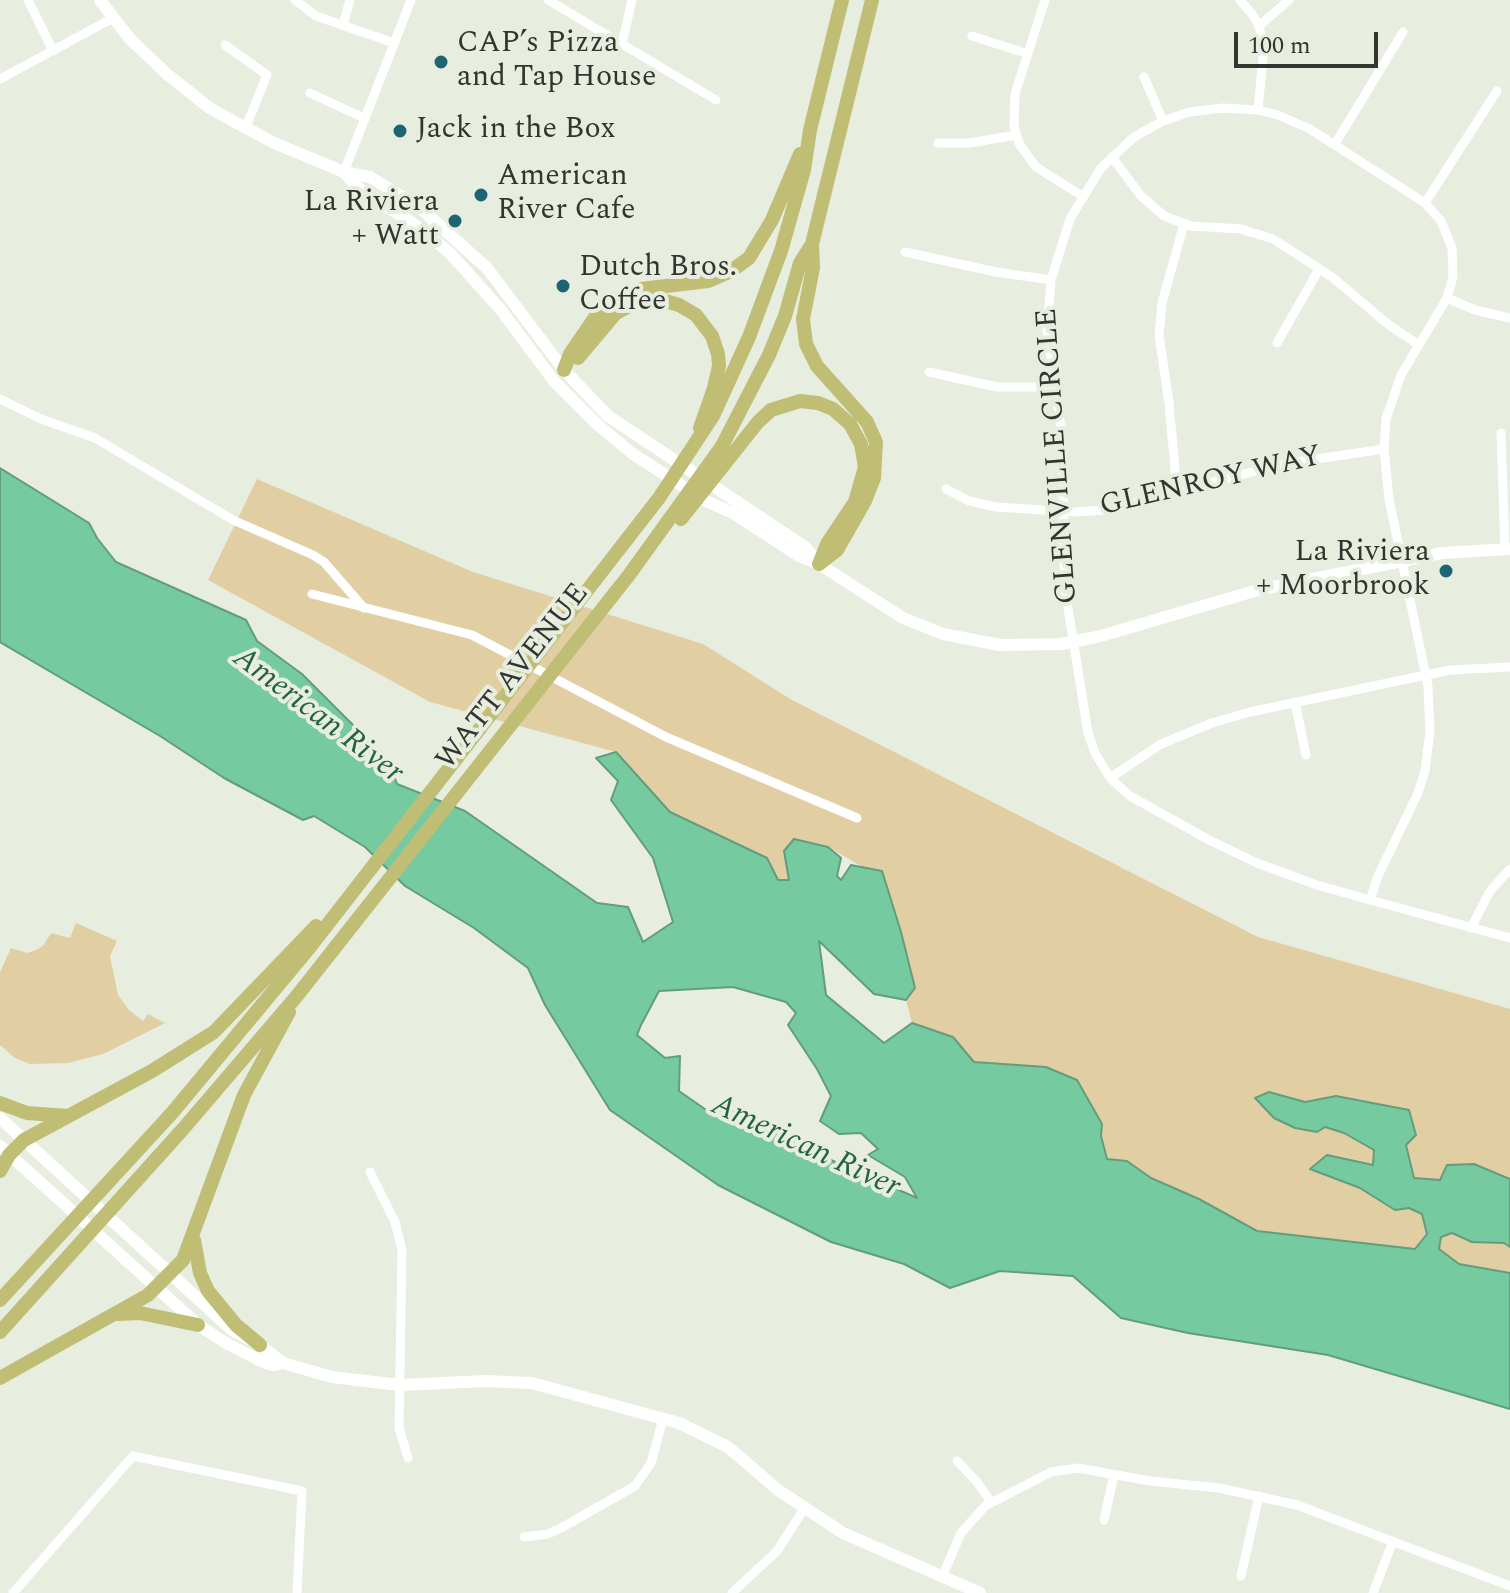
<!DOCTYPE html>
<html>
<head>
<meta charset="utf-8">
<style>
	body { margin:0 }
	#map { position:relative; width:1510px; height:1593px; overflow:hidden; background:#e7eddf; font-family:Spectral,serif }
	canvas { display:block }
	.scale { position:absolute; left:1234px; top:32px; width:144px; height:36px; box-sizing:border-box; border:4px solid #333530; border-top:0; padding-left:10px; font-size:24px; line-height:28px; white-space:nowrap; color:#333530; -webkit-text-stroke:6px #e7eddf; paint-order:stroke }
</style>
</head>
<body>
<div id="map">
<canvas width="1510" height="1593"></canvas>
<div class="scale">100 m</div>
</div>
<script>
const c = document.querySelector('canvas').getContext('2d');
c.lineJoin = 'round';
function fillPath(path, color) {
  c.fillStyle = color;
  c.fill(path, 'evenodd');
}
function shape(rows) {
  const path = new Path2D();
  for (const r of rows) {
    path.moveTo(r[0], r[1]);
    for (let i = 2; i < r.length; i += 2) path.lineTo(r[i], r[i + 1]);
  }
  return path;
}
function stroke(path, color, width, dash) {
  c.strokeStyle = color;
  c.lineWidth = width;
  c.lineCap = dash ? 'butt' : 'round';
  c.setLineDash(dash || []);
  c.stroke(path);
}
function label(font, color, halo, rows, align = 'center') {
  c.font = font + ' Spectral,serif';
  c.lineWidth = 8;
  c.setLineDash([]);
  c.textBaseline = 'middle';
  c.strokeStyle = halo;
  c.fillStyle = color;
  for (const [text, x, y, turn = 0] of rows) {
    c.save();
    c.translate(x, y);
    c.rotate((+turn || 0) * Math.PI / 180);
    c.textAlign = isNaN(turn) ? turn : align;
    if (halo) c.strokeText(text, 0, 0);
    c.fillText(text, 0, 0);
    c.restore();
  }
}
fillPath(shape([
	[257,479,473,572,703,644,792,700,1258,937,1510,1009,1510,1179,1474,1164,1447,1165,1440,1180,1414,1178,1406,1145,1336,1096,1305,1102,1269,1092,1256,1098,1274,1118,1295,1128,1317,1132,1324,1127,1344,1133,1374,1150,1373,1165,1327,1155,1311,1169,1360,1188,1395,1210,1409,1208,1422,1214,1427,1234,1415,1249,1257,1231,1199,1199,1151,1178,1127,1161,1107,1159,1101,1136,1102,1124,1046,1067,974,1062,953,1037,912,1023,906,1000,915,987,901,932,881,871,863,867,828,847,789,881,778,880,767,858,670,812,616,752,430,702,208,580],
	[76,923,117,941,110,956,118,995,129,1010,143,1021,148,1014,165,1023,103,1054,68,1063,30,1064,15,1058,0,1045,0,972,11,948,27,953,36,950,43,946,51,933,70,938],
	[1452,1233,1472,1242,1504,1243,1510,1247,1510,1273,1459,1264,1439,1249,1441,1237]
]), '#e1cfa3');
const water = shape([
	[0,468,89,523,97,538,116,562,246,620,257,641,302,674,388,760,397,784,465,811,597,903,628,907,643,942,673,922,653,858,611,800,618,781,596,758,616,752,670,812,767,858,778,880,789,880,784,851,794,839,828,847,841,858,837,876,841,880,851,865,882,871,901,932,915,988,906,1000,874,994,819,941,826,995,884,1043,912,1023,953,1037,974,1062,1046,1067,1077,1080,1102,1124,1101,1136,1107,1159,1127,1161,1151,1178,1199,1199,1257,1231,1415,1249,1427,1234,1422,1214,1409,1208,1395,1210,1360,1188,1310,1169,1327,1155,1373,1165,1374,1150,1344,1133,1325,1127,1317,1132,1295,1128,1274,1118,1255,1098,1269,1092,1305,1102,1336,1096,1409,1110,1416,1135,1406,1145,1414,1178,1440,1180,1447,1165,1474,1164,1510,1179,1510,1247,1504,1243,1472,1242,1452,1233,1441,1237,1439,1249,1459,1264,1510,1273,1510,1409,1328,1355,1188,1333,1121,1318,1073,1276,1000,1271,950,1288,904,1264,831,1242,718,1185,610,1110,545,1005,528,968,474,928,405,886,365,847,314,816,303,820,224,778,160,736,0,642,0,468],
	[733,987,786,1002,796,1013,788,1025,817,1069,831,1096,820,1121,839,1134,861,1133,878,1149,868,1155,905,1177,917,1198,806,1149,775,1124,722,1108,712,1114,679,1091,680,1056,665,1058,637,1035,641,1025,659,991,733,987]
]);
fillPath(water, '#76caa0');
stroke(water, '#629d7e', 2);
stroke(shape([
	[28,0,53,51],
	[295,0,316,16,394,43],
	[548,0,716,100],
	[1045,0,1015,94,1014,127,1020,145,1036,167,1082,196],
	[1240,0,1252,14,1259,26,1264,47,1258,110],
	[343,24,350,0],
	[1259,26,1289,0],
	[972,36,1028,54],
	[622,44,632,0],
	[225,45,267,75,245,129],
	[1144,77,1163,121],
	[0,79,113,18],
	[310,93,364,118],
	[938,143,970,143,1016,135],
	[1335,144,1403,32],
	[1112,157,1141,196,1164,216,1191,226,1241,229,1273,239,1332,277,1389,325,1419,345],
	[344,172,411,0],
	[1425,203,1497,91],
	[905,252,996,272,1051,280],
	[1447,298,1475,310,1510,318],
	[1277,343,1319,269],
	[929,372,997,387,1055,387],
	[0,399,41,419,95,438,233,520,313,555,324,562,364,608],
	[1501,433,1505,549],
	[946,489,969,501,996,507,1074,512,1105,510,1283,464,1384,449],
	[1177,491,1169,403,1159,335,1162,303,1184,224],
	[312,594,472,635,666,737,857,818],
	[1295,702,1306,755],
	[1110,778,1161,744,1212,723,1250,712,1450,670,1510,667],
	[1370,900,1378,876,1418,793,1425,771,1430,732,1428,686,1389,499,1384,449,1386,419,1401,375,1447,298,1453,277,1452,248,1441,221,1425,203,1310,129,1278,115,1258,110,1223,108,1189,112,1163,121,1134,137,1101,168,1070,219,1051,280,1047,331,1062,435,1065,589,1088,733,1095,753,1110,778,1130,796,1209,840,1257,863,1317,885,1370,900,1510,938],
	[1471,928,1490,891,1510,869],
	[370,1172,395,1222,402,1250,399,1428,408,1458],
	[957,1461,977,1482,991,1502],
	[1104,1520,1114,1475],
	[524,1537,548,1534,561,1528,635,1486,651,1463,663,1419],
	[1241,1576,1259,1496],
	[942,1577,961,1533,985,1506,1051,1472,1078,1468,1150,1481,1219,1488,1297,1505,1510,1586],
	[13,1593,133,1456,302,1491,297,1593],
	[732,1593,777,1551,804,1509],
	[1373,1593,1393,1541]
]), '#fff', 9);
stroke(shape([
	[100,0,130,39,168,75,211,109,274,143,344,172,370,177,419,207,487,268,564,370,608,416,805,547,817,561],
	[344,172,360,190,411,222,449,252,501,310,554,381,598,425,633,454,706,501,733,513,799,556,819,564,903,618,943,634,1000,645,1061,644,1097,637,1258,590,1442,553,1510,549],
	[0,1118,232,1330,260,1345,283,1363,332,1377,400,1385,485,1381,532,1383,679,1423,728,1447,778,1490,843,1533,980,1593],
	[0,1146,198,1325,226,1343,265,1363,273,1365,283,1363]
]), '#fff', 12);
stroke(shape([
	[812,244,813,268,803,319,806,344,817,366,867,422,876,442,874,478,865,501,837,550,819,564],
	[578,358,616,313,631,305,662,300,679,305,696,315,712,336,718,354,719,366,714,388,700,428],
	[564,370,570,354,596,316,610,302,641,289,708,281,731,271,749,258,772,220,800,154],
	[681,519,758,422,771,410,800,401,818,403,833,409,850,424,861,444,865,467,855,502,827,544,819,564],
	[0,1103,27,1113,67,1116],
	[0,1171,9,1155,24,1140,152,1071,214,1032,316,926],
	[194,1240,200,1273,208,1291,236,1325,260,1345],
	[0,1300,172,1113,310,947,659,498,713,416,749,337,781,251,804,170,810,130,842,0],
	[118,1314,140,1313,198,1325],
	[0,1332,183,1129,296,997,629,575,722,446,769,355,785,316,800,263,812,244,872,0],
	[0,1378,148,1295,183,1260,244,1095,289,1012]
]), '#c0bd74', 14);
for (const [x, y, r, color] of [
	[441,62,8,"#1d6474"],
	[400,131,8,"#1d6474"],
	[481,195,8,"#1d6474"],
	[455,221,8,"#1d6474"],
	[563,286,8,"#1d6474"],
	[1446,571,8,"#1d6474"]
]) {
  const dot = new Path2D();
  dot.arc(x, y, r, 0, 2 * Math.PI);
  c.fillStyle = color;
  c.fill(dot);
  stroke(dot, '#e7eddf', 3);
}
label('30px', '#333530', '#e7eddf', [
	["CAP’s Pizza",457,45],
	["and Tap House",457,79],
	["Jack in the Box",416,131],
	["American",497,178],
	["River Cafe",497,212],
	["La Riviera",439,204,"right"],
	["+ Watt",439,238,"right"],
	["Dutch Bros.",579,269],
	["Coffee",579,303],
	["La Riviera",1430,554,"right"],
	["+ Moorbrook",1430,588,"right"]
], 'left');
label('30px', '#333530', '#e7eddf', [
	["GLENVILLE CIRCLE",1059,456,-94],
	["GLENROY WAY",1211,483,-13],
	["WATT AVENUE",514,678,-52]
]);
label('italic 32px', '#256347', '#e7eddf', [
	["American River",317,717,37],
	["American River",805,1148,25]
]);
</script>
</body>
</html>
